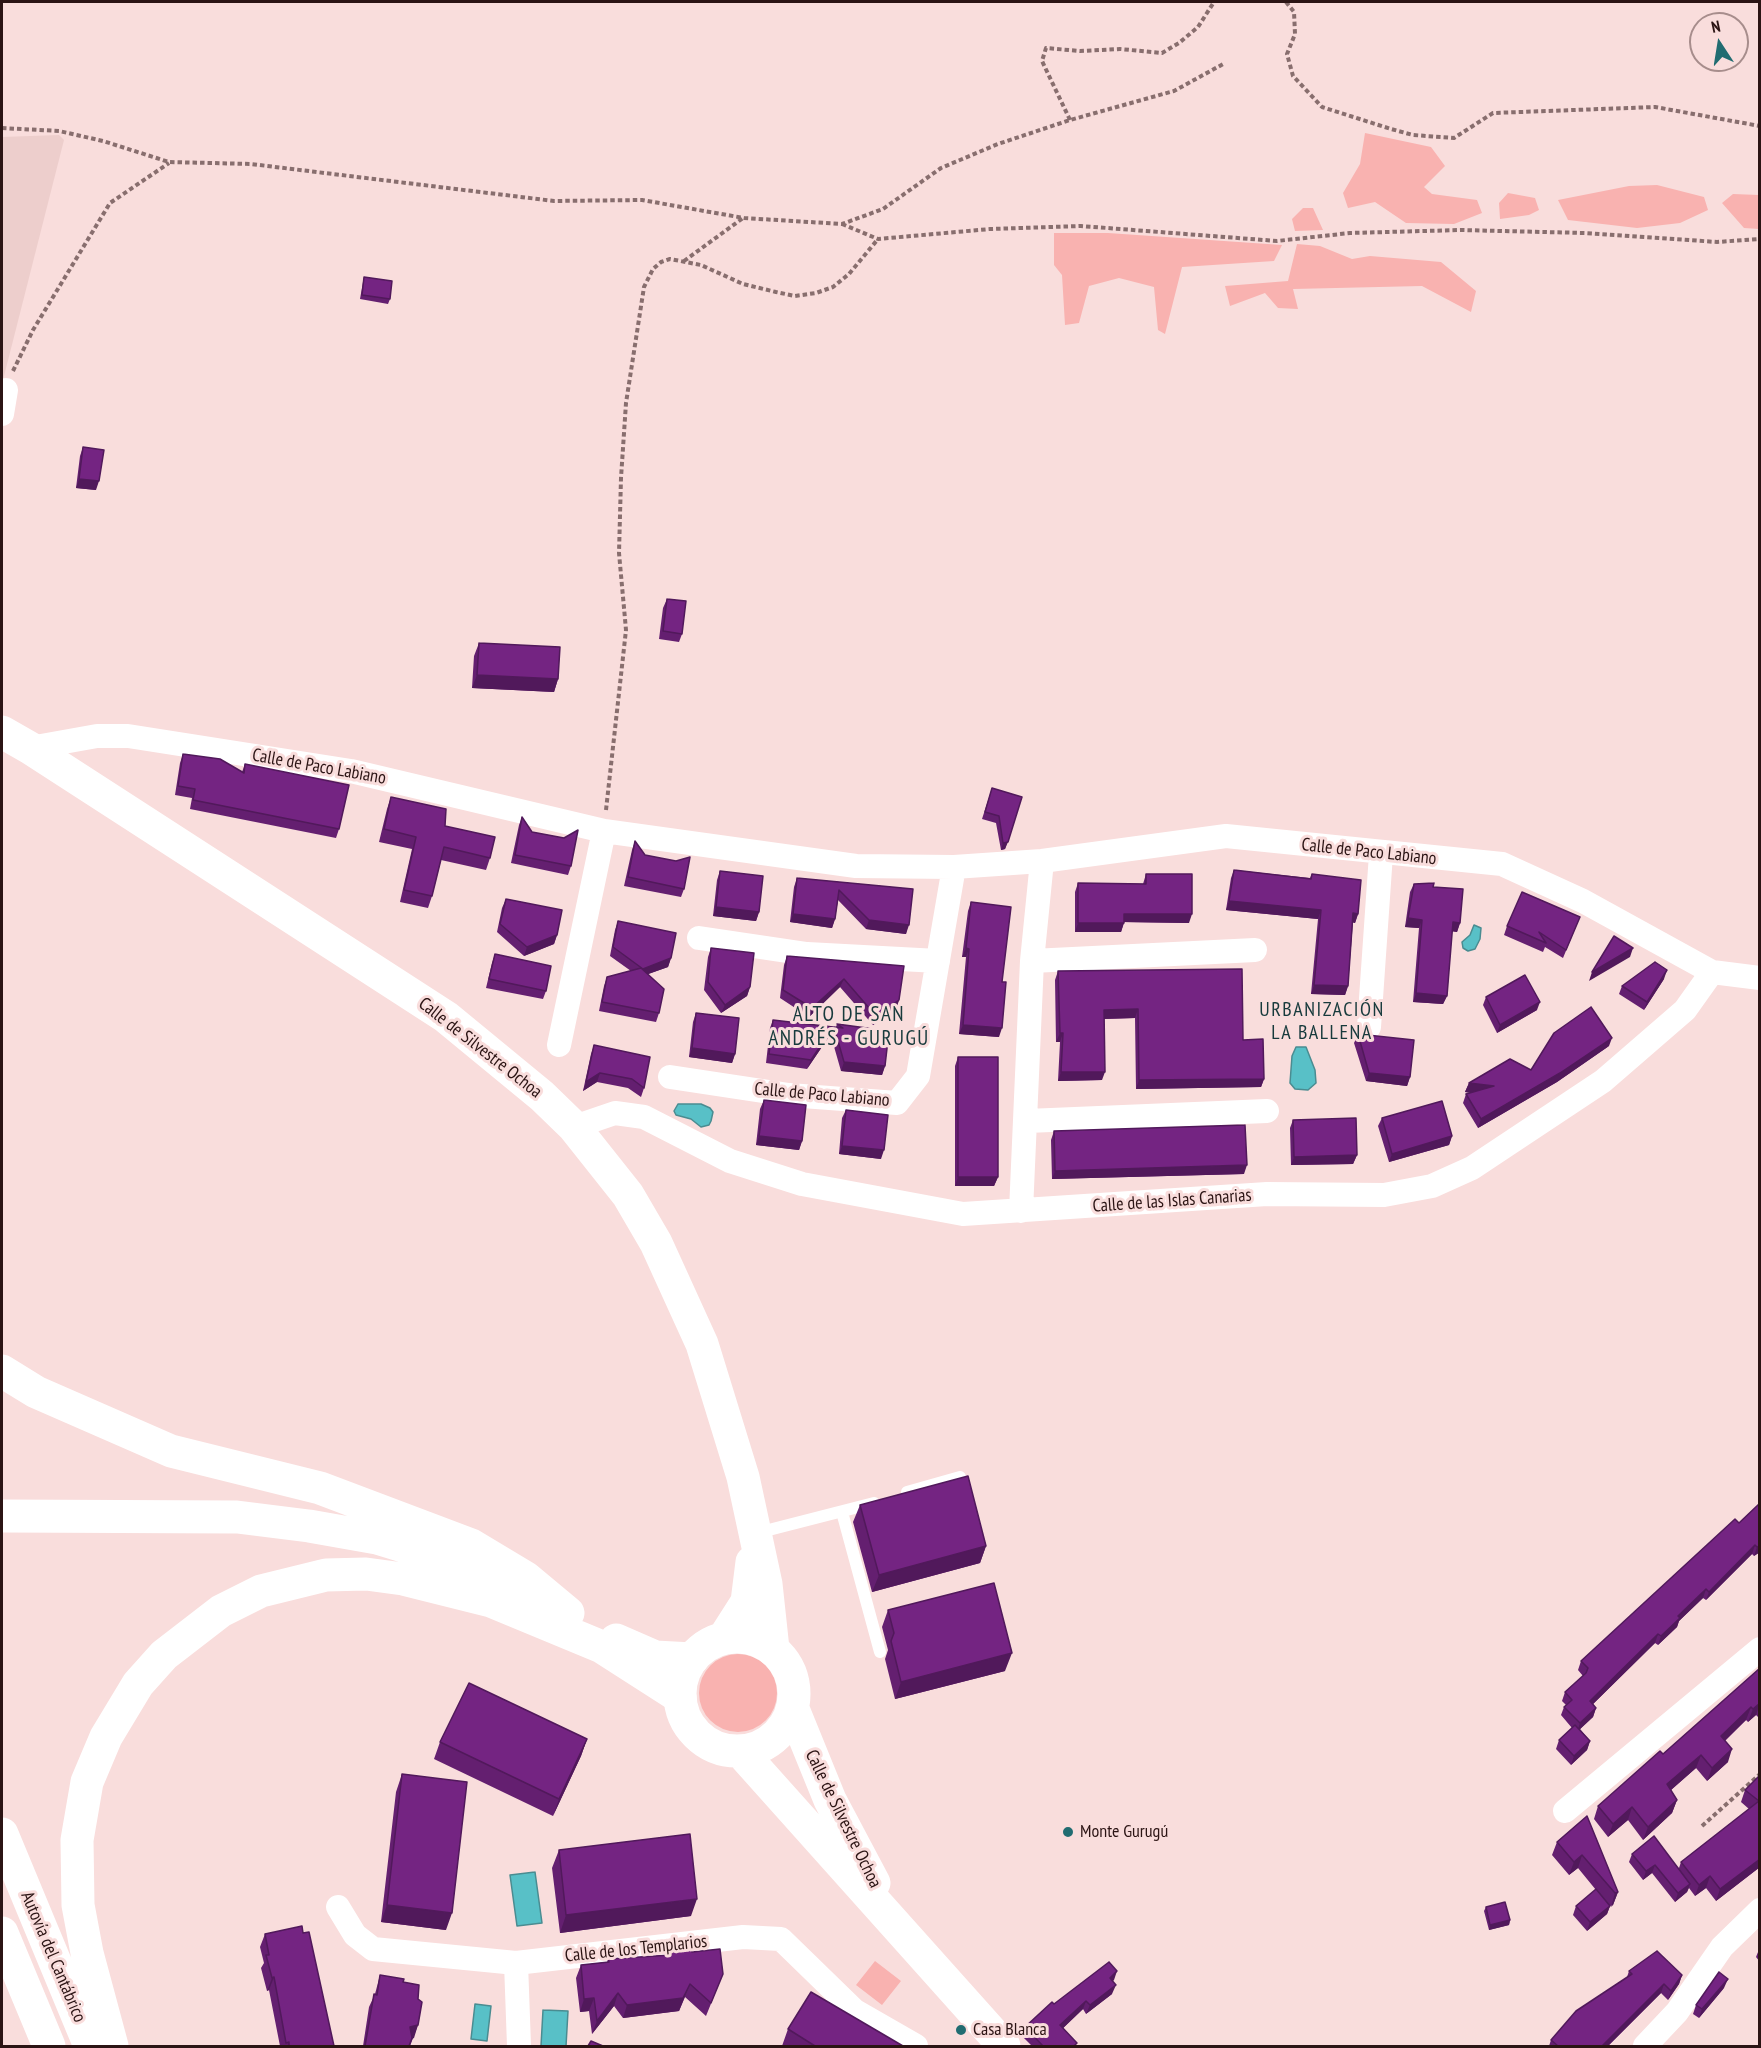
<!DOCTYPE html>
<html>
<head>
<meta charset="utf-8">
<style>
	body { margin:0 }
	#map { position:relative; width:1761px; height:2048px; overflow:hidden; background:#f9dddc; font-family:"PT Sans Narrow",sans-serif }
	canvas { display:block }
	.frame { position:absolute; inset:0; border:3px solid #2b1414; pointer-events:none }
	.north { position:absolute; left:1689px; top:12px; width:60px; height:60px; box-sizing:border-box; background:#f9dddc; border:2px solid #a78d8c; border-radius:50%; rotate:348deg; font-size:16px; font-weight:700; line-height:24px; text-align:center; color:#2b1414 }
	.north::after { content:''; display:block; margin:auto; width:21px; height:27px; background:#216c71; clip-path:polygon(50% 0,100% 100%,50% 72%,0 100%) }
</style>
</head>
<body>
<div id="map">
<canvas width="1761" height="2048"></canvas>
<div class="frame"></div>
<div class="north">N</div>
</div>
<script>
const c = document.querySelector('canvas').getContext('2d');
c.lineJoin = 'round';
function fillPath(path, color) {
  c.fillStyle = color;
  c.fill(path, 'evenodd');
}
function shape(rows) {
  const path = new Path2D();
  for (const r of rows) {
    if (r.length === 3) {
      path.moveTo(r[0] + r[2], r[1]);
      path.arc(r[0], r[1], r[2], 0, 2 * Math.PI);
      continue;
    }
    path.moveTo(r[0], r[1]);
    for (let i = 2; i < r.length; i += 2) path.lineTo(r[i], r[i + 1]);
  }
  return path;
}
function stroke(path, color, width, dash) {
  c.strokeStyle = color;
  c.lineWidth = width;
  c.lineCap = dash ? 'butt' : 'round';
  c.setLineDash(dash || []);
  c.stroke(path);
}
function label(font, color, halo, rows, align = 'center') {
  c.font = font + ' "PT Sans Narrow",sans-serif';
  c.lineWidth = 6;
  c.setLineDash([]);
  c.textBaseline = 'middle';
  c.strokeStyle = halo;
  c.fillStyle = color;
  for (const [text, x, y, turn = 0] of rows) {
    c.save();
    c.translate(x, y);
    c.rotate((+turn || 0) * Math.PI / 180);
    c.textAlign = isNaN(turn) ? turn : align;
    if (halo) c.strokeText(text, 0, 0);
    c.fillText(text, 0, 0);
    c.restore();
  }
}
fillPath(shape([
	[59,135,64,140,2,384,2,137]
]), '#edcecc');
fillPath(shape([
	[1365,133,1431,147,1445,166,1424,187,1432,194,1477,200,1482,213,1454,224,1406,223,1375,202,1348,208,1343,193,1360,164],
	[1657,185,1704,197,1708,210,1680,223,1637,228,1568,220,1558,200,1629,186],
	[1508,193,1535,198,1539,210,1529,215,1500,219,1499,203],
	[1733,194,1759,195,1759,229,1744,228,1722,203],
	[1303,208,1313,208,1323,230,1295,231,1292,219],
	[1054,233,1108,233,1282,245,1274,261,1182,267,1165,334,1158,330,1154,287,1119,278,1089,286,1079,323,1065,325,1062,275,1054,265],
	[1297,244,1320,246,1352,259,1370,256,1441,262,1476,291,1471,312,1422,286,1293,289,1298,309,1278,308,1265,293,1230,306,1225,286,1288,281],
	[738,1693,39],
	[875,1961,901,1981,882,2005,856,1985]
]), '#f9b2b0');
const water = shape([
	[1474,925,1481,928,1480,939,1475,949,1468,951,1463,948,1462,942,1470,935,1474,925],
	[1296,1047,1306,1047,1315,1070,1316,1083,1308,1090,1295,1089,1290,1083,1292,1056,1296,1047],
	[678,1104,701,1104,710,1108,713,1112,711,1121,709,1125,701,1127,691,1119,676,1115,674,1111,678,1104],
	[535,1872,542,1923,517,1926,510,1875,535,1872],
	[475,2004,491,2006,487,2041,471,2039,475,2004],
	[543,2010,568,2011,566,2046,541,2046,543,2010]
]);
fillPath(water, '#58c0c7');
stroke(water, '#4a8c91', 1.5);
stroke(shape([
	[1286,2,1294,12,1295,34,1287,54,1293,76,1322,107,1391,129,1413,135,1454,138,1493,113,1655,107,1760,126],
	[1070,120,1042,61,1046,48,1080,51,1120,49,1162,53,1179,43,1198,27,1214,2],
	[2,128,59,131,103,141,169,162,251,164,554,201,642,200,744,218,842,224,883,209,941,168,998,144,1070,120,1174,91,1225,63],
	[842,224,878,239,990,229,1081,226,1277,241,1350,233,1461,230,1585,233,1717,242,1760,239],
	[684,261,743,218],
	[13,371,33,330,110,203,169,163],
	[606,810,626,630,619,553,621,478,626,403,644,287,653,269,661,262,670,259,701,265,743,284,776,292,795,296,816,293,833,287,849,274,878,239],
	[1702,1826,1760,1774]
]), '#886e6e', 4, [4.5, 3]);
stroke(shape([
	[907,1492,960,1477],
	[842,1512,880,1652],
	[757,1533,874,1503]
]), '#fff', 12);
stroke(shape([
	[2,414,6,390],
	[30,748,97,736,128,736,351,771,604,831,856,866,954,867,1042,861,1226,836,1502,864,1583,901,1712,972,1760,978],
	[699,938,807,954,938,961],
	[1032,961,1255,950],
	[1369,1027,1381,854],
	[559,1045,604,831],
	[670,1077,789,1095,897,1103,918,1076,954,867],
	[1027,1121,1267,1111],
	[574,1127,615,1113,644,1117,730,1161,802,1184,963,1214,1267,1194,1384,1195,1432,1186,1472,1168,1603,1081,1685,1010,1712,972],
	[1021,1211,1032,961,1042,861],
	[1565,1811,1760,1649],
	[338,1907,355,1935,373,1949,516,1963,743,1937,781,1939,855,2011,916,2046],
	[516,1963,519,2046],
	[1645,2046,1677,2012,1722,1947,1760,1910]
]), '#fff', 24);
stroke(shape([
	[2,732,30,748,446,1017,542,1096,574,1127,628,1195,656,1243,702,1344,743,1477,766,1584,773,1649],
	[737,1694,57],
	[724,1638,747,1602,752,1562],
	[793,1709,830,1800,874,1883],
	[741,1752,1004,2046]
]), '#fff', 33);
stroke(shape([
	[2,1371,36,1392,171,1451,320,1488,471,1545,526,1578,568,1613],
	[2,1516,237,1517,309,1526,377,1538,426,1553,514,1588],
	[616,1640,655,1657,692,1659],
	[2,1834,90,2046],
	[2,1933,49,2046],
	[112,2046,87,1953,78,1905,77,1840,87,1782,106,1737,138,1684,164,1655,221,1611,261,1591,326,1575,366,1574,403,1579,491,1601,602,1647,680,1697]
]), '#fff', 33);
fillPath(shape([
	[364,277,390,299,388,304,360,299,363,282],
	[83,447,96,490,76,488,80,456],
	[667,599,682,634,679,642,659,639,663,608],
	[479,643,558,679,554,692,472,688,474,656],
	[183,754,242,772,245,764,339,829,336,838,190,809,192,798,175,795,180,763],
	[992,788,1022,797,1005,849,1001,850,996,823,982,819],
	[391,797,445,826,490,858,486,870,441,860,432,896,428,908,400,902,412,849,379,842,387,809],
	[522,817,532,832,564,838,571,866,568,875,511,863,519,825],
	[635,841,645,855,684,889,681,897,624,886,632,850],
	[1234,870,1310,878,1312,874,1358,914,1355,923,1353,922,1348,986,1345,995,1311,994,1318,919,1226,910,1231,878],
	[720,871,759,912,756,921,713,916,717,880],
	[1146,874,1189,923,1124,922,1121,932,1075,932,1075,892,1078,883,1143,884],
	[797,878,913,889,906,934,866,929,838,900,835,919,832,928,790,922,794,887],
	[1414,884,1433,887,1460,923,1457,932,1452,931,1447,996,1443,1004,1413,1002,1419,928,1405,927,1410,892],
	[506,899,557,935,554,944,524,956,497,932,502,908],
	[971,902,999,1037,959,1034,966,957,962,957,968,911],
	[1580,917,1563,958,1545,947,1543,952,1504,935,1507,926],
	[618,921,671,958,668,967,648,974,659,1013,656,1022,599,1011,604,986,607,977,631,971,610,956,615,930],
	[711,948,750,987,747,996,721,1013,704,990,708,957],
	[495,954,546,991,543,999,486,988,492,963],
	[787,956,899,1000,896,1009,873,1025,840,987,809,1017,780,998,784,965],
	[1058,971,1243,1040,1264,1079,1261,1087,1136,1089,1135,1018,1104,1019,1102,1080,1058,1081,1060,1042,1056,1042,1055,980],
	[1664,979,1644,1010,1619,994,1622,986],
	[1486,997,1537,1010,1497,1033,1483,1005],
	[696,1013,735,1054,732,1063,689,1057,693,1022],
	[773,1020,830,1035,807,1069,766,1063,770,1028],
	[837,1024,889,1031,885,1066,882,1075,841,1071,831,1036,834,1027,836,1027],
	[1358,1034,1410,1077,1407,1086,1366,1081,1354,1043],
	[594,1045,644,1088,641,1097,628,1088,597,1082,583,1091,591,1054],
	[1609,1046,1557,1082,1478,1128,1463,1103,1466,1094,1471,1093,1465,1092,1469,1083,1531,1070],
	[958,1057,998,1177,994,1186,955,1186,955,1066],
	[764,1100,802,1141,799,1150,756,1145,760,1109],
	[846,1110,881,1159,839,1154,842,1118],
	[1382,1118,1452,1136,1449,1145,1389,1162,1378,1126],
	[1293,1120,1357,1155,1353,1164,1291,1165,1290,1128],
	[1054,1131,1244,1174,1052,1179,1051,1140],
	[1760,1503,1760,1552,1754,1556,1752,1554,1706,1600,1703,1598,1679,1621,1677,1627,1658,1645,1655,1643,1593,1704,1596,1708,1593,1717,1580,1729,1590,1741,1587,1750,1571,1765,1556,1749,1559,1740,1572,1728,1561,1715,1564,1707,1566,1705,1562,1701,1565,1692,1583,1676,1578,1670,1581,1661,1739,1523],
	[860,1505,986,1546,980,1563,872,1592,853,1522],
	[888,1610,1005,1671,895,1699,885,1659,888,1650,882,1627],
	[1760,1668,1760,1719,1756,1715,1748,1722,1746,1720,1725,1741,1728,1762,1707,1781,1696,1768,1671,1790,1677,1800,1672,1813,1643,1840,1628,1820,1608,1837,1594,1819,1598,1806,1663,1754],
	[587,1739,581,1756,553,1816,434,1759,440,1742],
	[402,1774,446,1930,381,1922,396,1792],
	[1760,1775,1760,1867,1716,1901,1706,1888,1695,1896,1689,1888,1687,1892,1675,1902,1652,1873,1643,1880,1629,1862,1632,1854,1679,1868,1681,1862,1749,1809,1741,1802,1745,1790],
	[1587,1816,1618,1892,1613,1905,1610,1906,1607,1914,1587,1931,1573,1915,1576,1906,1596,1890,1578,1868,1569,1875,1552,1855,1557,1842],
	[559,1850,691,1916,560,1933,552,1868],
	[1486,1907,1510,1920,1509,1925,1489,1930,1484,1911],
	[265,1934,334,2046,280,2046,269,1990,267,1991,261,1968,264,1963,260,1947],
	[1760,1947,1760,1962,1756,1957],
	[671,1952,692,1952,723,1974,706,2016,685,1997,679,2011,623,2018,614,2006,592,2034,589,2011,580,2012,576,1978,581,1965,607,1962,608,1959,670,1955],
	[1629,1971,1682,1975,1679,1984,1668,2000,1661,1993,1608,2046,1549,2046,1551,2040,1627,1977],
	[380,1975,403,1982,418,1999,418,2025,410,2046,363,2046,369,2007,375,1994],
	[1114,1980,1112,1981,1112,1994,1086,2014,1083,2009,1063,2028,1076,2046,1032,2046,1022,2036,1025,2027,1054,2004],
	[1724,1988,1699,2018,1693,2014,1696,2005],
	[788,2029,903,2046,782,2046]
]), '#641f70');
fillPath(shape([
	[79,479,99,481,96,490,76,488],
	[477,675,558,679,554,692,472,688],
	[1008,842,1005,849,1001,850,1003,843],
	[1229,901,1321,910,1318,919,1226,910],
	[716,907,759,912,756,921,713,916],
	[1353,913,1358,914,1355,923,1350,922],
	[793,914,835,919,832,928,790,922],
	[1124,914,1192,914,1189,923,1121,922],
	[1408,918,1422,920,1419,928,1405,927],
	[869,920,909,925,906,934,866,929],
	[1453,922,1460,923,1457,932,1450,931],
	[1078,923,1124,923,1121,932,1075,932],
	[557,935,554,944,524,956,527,947],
	[966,948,969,949,966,957,962,957],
	[1633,948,1630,957,1589,981,1592,972],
	[671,958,668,967,640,977,643,969],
	[1667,970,1664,979,1644,1010,1647,1002],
	[844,979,840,987,809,1017,812,1008],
	[1314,985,1348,986,1345,995,1311,994],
	[750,987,747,996,721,1013,725,1005],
	[1416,993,1447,996,1443,1004,1413,1002],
	[899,1000,896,1009,873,1025,876,1016],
	[1540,1002,1537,1010,1497,1033,1500,1025],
	[1138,1009,1135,1018,1101,1019,1104,1010],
	[963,1025,1002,1028,999,1037,959,1034],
	[833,1027,830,1035,807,1069,811,1060],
	[1060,1033,1063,1033,1060,1042,1056,1042],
	[1612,1038,1609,1046,1557,1082,1478,1128,1481,1119],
	[692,1048,735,1054,732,1063,689,1057],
	[844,1062,885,1066,882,1075,841,1071],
	[1061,1072,1105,1072,1102,1080,1058,1081],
	[600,1073,597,1082,583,1091,586,1082],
	[1369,1073,1410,1077,1407,1086,1366,1081],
	[1264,1079,1261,1087,1136,1089,1139,1080],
	[1469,1083,1494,1086,1491,1095,1465,1092],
	[759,1136,802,1141,799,1150,756,1145],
	[1452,1136,1449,1145,1389,1162,1392,1154],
	[842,1146,884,1150,881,1159,839,1154],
	[1357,1155,1353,1164,1291,1165,1294,1157],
	[1247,1165,1244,1174,1052,1179,1055,1171],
	[958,1177,998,1177,994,1186,955,1186],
	[1755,1545,1752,1554,1706,1600,1709,1592],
	[986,1546,980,1563,872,1592,879,1575],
	[1760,1546,1760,1552,1754,1556,1757,1547],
	[1706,1589,1703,1598,1679,1621,1677,1627,1658,1645,1661,1636,1678,1616],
	[1658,1634,1655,1643,1587,1710,1590,1701],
	[1012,1653,1005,1671,895,1699,901,1682],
	[1760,1703,1756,1715,1748,1722,1753,1709],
	[1751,1707,1746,1720,1716,1749,1721,1736],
	[1596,1708,1593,1717,1577,1732,1580,1723],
	[587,1739,581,1756,553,1816,559,1799],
	[1590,1741,1587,1750,1571,1765,1574,1756],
	[1732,1749,1728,1762,1707,1781,1712,1768],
	[1701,1755,1696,1768,1663,1797,1667,1784],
	[1677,1800,1672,1813,1643,1840,1648,1827],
	[1632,1807,1628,1820,1608,1837,1613,1824],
	[1582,1855,1578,1868,1569,1875,1574,1862],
	[1760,1859,1760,1867,1716,1901,1720,1889],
	[1655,1865,1652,1873,1643,1880,1646,1871],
	[1710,1876,1706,1888,1695,1896,1699,1885],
	[1690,1884,1687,1892,1675,1902,1678,1893],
	[1618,1892,1613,1905,1611,1907,1615,1893],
	[697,1899,691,1916,560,1933,566,1915],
	[387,1905,452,1913,446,1930,381,1922],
	[1610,1906,1607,1914,1587,1931,1590,1922],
	[1510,1920,1509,1925,1489,1930,1490,1925],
	[1117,1971,1114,1980,1107,1987,1110,1978],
	[1682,1975,1679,1984,1668,2000,1671,1991],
	[274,1977,269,1990,267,1991,272,1978],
	[1728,1979,1724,1988,1699,2018,1702,2009],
	[690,1984,679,2011,623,2018,627,2005],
	[1664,1984,1661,1993,1608,2046,1602,2046],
	[1116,1985,1112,1994,1086,2014,1090,2005],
	[618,1993,614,2006,592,2034,597,2021],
	[594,1998,589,2011,580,2012,584,1999],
	[1086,2001,1083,2009,1057,2034,1060,2025],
	[418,2025,414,2038,412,2039,409,2046,410,2027]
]), '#51195b');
const building = shape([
	[364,277,392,281,390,299,362,295,364,277],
	[83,447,104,450,99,481,79,479,83,447],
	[667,599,686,601,682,634,663,631,667,599],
	[479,643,560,647,558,679,477,675,479,643],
	[183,754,220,759,244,773,245,764,349,785,339,829,193,800,195,789,178,786,183,754],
	[992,788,1022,797,1008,842,1003,843,999,816,985,812,992,788],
	[391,797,446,809,445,826,495,837,490,858,444,847,432,896,404,890,416,837,384,829,391,797],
	[522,817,532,832,564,838,578,830,571,866,515,855,522,817],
	[635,841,645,855,676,861,690,857,684,889,628,877,635,841],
	[1234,870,1311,879,1312,874,1361,880,1358,914,1353,913,1348,986,1314,985,1321,910,1229,901,1234,870],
	[720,871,763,876,759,912,716,907,720,871],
	[1146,874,1192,874,1192,914,1124,914,1124,923,1078,923,1078,883,1146,884,1146,874],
	[797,878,913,889,909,925,869,920,839,890,835,919,793,914,797,878],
	[1434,883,1433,887,1463,889,1460,923,1453,922,1447,996,1416,993,1422,920,1408,918,1414,884,1434,883],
	[1522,892,1580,917,1566,950,1539,932,1546,943,1507,926,1522,892],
	[506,899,562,910,557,935,527,947,500,924,506,899],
	[971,902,1011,907,1002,982,1006,982,1002,1028,963,1025,969,949,966,948,971,902],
	[618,921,676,933,671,958,643,969,613,947,618,921],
	[1614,936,1633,948,1592,972,1614,936],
	[711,948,754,953,750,987,725,1005,708,982,711,948],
	[495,954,551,966,546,991,489,979,495,954],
	[787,956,904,966,899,1000,876,1016,844,979,812,1008,783,990,787,956],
	[1655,962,1667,970,1647,1002,1622,986,1655,962],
	[641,968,664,989,659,1013,602,1002,607,977,641,968],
	[1242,969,1243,1040,1263,1039,1264,1079,1139,1080,1138,1009,1104,1010,1105,1072,1061,1072,1063,1033,1060,1033,1058,971,1242,969],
	[1525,975,1540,1002,1500,1025,1486,997,1525,975],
	[1591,1007,1612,1038,1560,1073,1481,1119,1466,1094,1494,1086,1469,1083,1510,1059,1531,1070,1554,1033,1591,1007],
	[696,1013,739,1018,735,1054,692,1048,696,1013],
	[773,1020,833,1027,811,1060,769,1054,773,1020],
	[837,1024,889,1031,885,1066,844,1062,834,1027,843,1028,837,1024],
	[1358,1034,1414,1040,1410,1077,1369,1073,1358,1034],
	[594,1045,650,1057,644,1088,632,1079,600,1073,586,1082,594,1045],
	[958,1057,998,1057,998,1177,958,1177,958,1057],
	[764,1100,806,1105,802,1141,759,1136,764,1100],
	[1442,1101,1452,1136,1392,1154,1382,1118,1442,1101],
	[846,1110,888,1115,884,1150,842,1146,846,1110],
	[1356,1118,1357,1155,1294,1157,1293,1120,1356,1118],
	[1245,1125,1247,1165,1055,1171,1054,1131,1245,1125],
	[968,1476,986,1546,879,1575,860,1505,968,1476],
	[1760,1503,1760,1546,1757,1547,1755,1545,1709,1592,1706,1589,1678,1616,1680,1618,1661,1636,1658,1634,1590,1701,1596,1708,1580,1723,1564,1707,1572,1700,1565,1692,1586,1673,1588,1668,1581,1661,1735,1519,1739,1523,1760,1503],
	[994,1583,1012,1653,901,1682,891,1641,894,1633,888,1610,994,1583],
	[1760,1668,1760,1703,1753,1709,1751,1707,1721,1736,1732,1749,1712,1768,1701,1755,1667,1784,1677,1800,1648,1827,1632,1807,1613,1824,1598,1806,1660,1751,1663,1754,1760,1668],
	[469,1683,587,1739,559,1799,440,1742,469,1683],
	[1575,1725,1590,1741,1574,1756,1559,1740,1575,1725],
	[402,1774,467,1782,452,1913,387,1905,402,1774],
	[1760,1775,1760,1859,1720,1889,1710,1876,1699,1885,1681,1862,1759,1801,1745,1790,1760,1775],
	[1587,1816,1618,1892,1615,1893,1582,1855,1574,1862,1557,1842,1587,1816],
	[690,1834,697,1899,566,1915,559,1850,690,1834],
	[1654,1836,1690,1884,1678,1893,1655,1865,1646,1871,1632,1854,1654,1836],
	[1596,1889,1610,1906,1590,1922,1576,1906,1596,1889],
	[1505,1902,1510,1920,1490,1925,1486,1907,1505,1902],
	[302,1926,303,1933,309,1932,334,2046,289,2046,289,2042,286,2043,274,1977,272,1978,266,1955,269,1955,265,1934,302,1926],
	[691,1949,692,1952,720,1949,723,1974,711,2003,690,1984,683,1998,627,2005,618,1993,597,2021,594,1998,584,1999,581,1965,609,1962,608,1959,671,1955,671,1952,691,1949],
	[1657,1951,1682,1975,1671,1991,1664,1984,1602,2046,1558,2046,1551,2040,1576,2011,1632,1974,1629,1971,1657,1951],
	[1109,1962,1117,1971,1110,1978,1116,1985,1090,2005,1086,2001,1060,2025,1077,2043,1074,2046,1043,2046,1025,2027,1052,2002,1054,2004,1109,1962],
	[1719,1972,1728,1979,1702,2009,1696,2005,1719,1972],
	[380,1975,404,1979,403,1982,419,1985,418,1999,422,2002,418,2025,410,2027,412,2038,409,2046,410,2046,365,2046,374,1994,377,1995,380,1975],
	[811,1992,903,2046,815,2046,788,2029,811,1992],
	[591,2041,603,2046,588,2046,591,2041]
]);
fillPath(building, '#742482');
stroke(building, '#51195b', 1.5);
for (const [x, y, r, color] of [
	[1068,1832,6,"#216c71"],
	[961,2030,6,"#216c71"]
]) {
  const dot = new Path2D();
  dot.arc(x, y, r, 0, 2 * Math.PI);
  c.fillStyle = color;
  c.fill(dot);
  stroke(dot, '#f9dddc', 2);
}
label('18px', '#2b1414', '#f9dddc', [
	["Calle de Paco Labiano",319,767,10],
	["Calle de Paco Labiano",1369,852,6],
	["Calle de Silvestre Ochoa",480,1048,38],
	["Calle de Paco Labiano",822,1095,5],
	["Calle de las Islas Canarias",1172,1201,-4],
	["Calle de Silvestre Ochoa",843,1819,64],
	["Calle de los Templarios",636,1949,-6],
	["Autovía del Cantábrico",53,1957,67]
]);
label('18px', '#2b1414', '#f9dddc', [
	["Monte Gurugú",1080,1832],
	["Casa Blanca",973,2030]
], 'left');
c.letterSpacing = '1.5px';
label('20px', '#173a3c', '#f9dddc', [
	["URBANIZACIÓN",1322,1010],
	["LA BALLENA",1322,1033]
]);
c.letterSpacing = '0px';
c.letterSpacing = '1.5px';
label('21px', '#173a3c', '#f9dddc', [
	["ALTO DE SAN",849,1015],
	["ANDRÉS - GURUGÚ",849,1039]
]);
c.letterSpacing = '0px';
</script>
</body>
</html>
